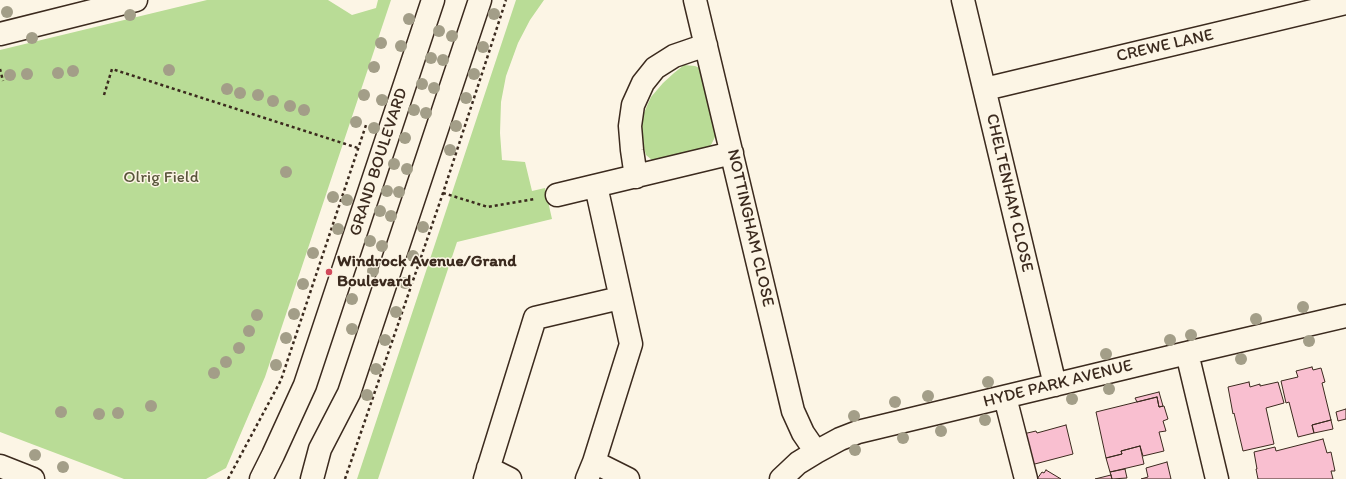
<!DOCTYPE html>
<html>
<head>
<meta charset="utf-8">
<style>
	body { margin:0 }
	canvas { display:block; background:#fcf5e5 }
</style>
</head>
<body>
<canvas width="1346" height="479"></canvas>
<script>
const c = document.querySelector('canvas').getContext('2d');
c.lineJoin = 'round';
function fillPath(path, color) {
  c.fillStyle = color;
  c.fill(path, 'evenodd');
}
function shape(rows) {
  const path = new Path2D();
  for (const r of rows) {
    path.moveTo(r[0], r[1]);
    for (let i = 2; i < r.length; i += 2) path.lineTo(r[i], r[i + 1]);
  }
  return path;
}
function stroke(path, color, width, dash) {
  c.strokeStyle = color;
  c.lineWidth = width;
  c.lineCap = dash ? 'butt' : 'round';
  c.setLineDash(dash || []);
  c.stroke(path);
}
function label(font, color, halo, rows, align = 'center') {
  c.font = font + ' Itim,sans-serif';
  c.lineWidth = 3;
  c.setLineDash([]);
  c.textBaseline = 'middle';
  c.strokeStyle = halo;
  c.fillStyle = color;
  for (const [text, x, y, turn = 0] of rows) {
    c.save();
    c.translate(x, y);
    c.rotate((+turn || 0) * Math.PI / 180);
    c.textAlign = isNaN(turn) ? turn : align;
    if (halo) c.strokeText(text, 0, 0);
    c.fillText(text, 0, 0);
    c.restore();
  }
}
fillPath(shape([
	[207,0,328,0,352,15,376,8,378,0,391,0,265,377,226,468,206,479,124,479,0,432,0,50],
	[516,0,544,0,530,20,518,43,506,76,501,102,500,133,502,160,525,162,532,191,545,188,552,219,457,242,378,479,357,479],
	[684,65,695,66,702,69,716,135,711,145,703,152,660,163,652,160,646,155,642,141,639,124,651,97,663,83,674,73]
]), '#b9dc96');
const building = shape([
	[1312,367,1313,370,1321,368,1325,382,1322,383,1331,420,1312,425,1314,433,1298,437,1289,402,1286,403,1281,381,1298,377,1296,371,1312,367],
	[1249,382,1250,387,1260,384,1260,386,1278,382,1284,403,1266,408,1274,444,1243,451,1234,413,1233,414,1228,387,1249,382],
	[1159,392,1163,406,1159,407,1157,397,1137,402,1135,398,1159,392],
	[1157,397,1159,407,1164,406,1168,419,1163,421,1166,431,1159,432,1164,451,1143,456,1140,446,1121,451,1122,454,1106,458,1096,412,1157,397],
	[1346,409,1346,419,1338,421,1336,412,1346,409],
	[1331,420,1333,429,1314,433,1312,425,1331,420],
	[1066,425,1073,454,1031,465,1023,434,1036,431,1037,433,1066,425],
	[1323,439,1327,453,1331,452,1335,471,1331,471,1333,479,1258,479,1256,469,1257,469,1254,452,1275,447,1276,451,1323,439],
	[1140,446,1144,464,1110,472,1106,458,1122,454,1121,451,1140,446],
	[1167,462,1171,479,1141,479,1148,477,1146,468,1167,462],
	[1125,469,1127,478,1112,479,1110,472,1125,469],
	[1046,470,1061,479,1037,479,1042,472,1044,473,1046,470],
	[1111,475,1112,479,1095,479,1111,475]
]);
fillPath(building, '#f9bfd0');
stroke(building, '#3b2a1e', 1);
const minor = shape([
	[695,0,793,411,803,433,816,452],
	[963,0,1055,385],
	[0,34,136,0],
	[985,89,1346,3],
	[636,177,632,150,630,126,633,105,643,83,655,68,674,56,706,45],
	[557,195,732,153],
	[1187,353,1217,479],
	[1005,397,1026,479],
	[594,462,628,479],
	[0,466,33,479],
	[488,468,510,479],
	[261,479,273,455,305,385,433,0],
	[312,479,320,449,349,393,480,0],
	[485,479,535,318,620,298],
	[587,479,594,462,631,344,596,186],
	[781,479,798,463,816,452,840,439,858,432,1187,353,1346,316]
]);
stroke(minor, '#3b2a1e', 25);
stroke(shape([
	[0,69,3,81],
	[104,95,112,69,358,148],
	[443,193,488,207,535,199],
	[228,479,281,380,366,125],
	[345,479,443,193,506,0]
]), '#3b2a1e', 2.5, [3, 3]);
stroke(minor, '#fcf5e5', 22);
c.fillStyle = '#a39e88';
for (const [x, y] of [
	[7,12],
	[494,14],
	[130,15],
	[409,19],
	[439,31],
	[452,36],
	[32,38],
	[381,43],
	[401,46],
	[483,47],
	[431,58],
	[443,60],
	[374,67],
	[169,70],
	[73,71],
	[58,73],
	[27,74],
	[474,74],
	[10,75],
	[422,84],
	[434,88],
	[227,89],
	[240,93],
	[258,95],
	[364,95],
	[466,98],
	[382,100],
	[273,101],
	[290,106],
	[304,110],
	[414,110],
	[426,113],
	[356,122],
	[456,126],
	[374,128],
	[405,138],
	[450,150],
	[394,164],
	[407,169],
	[286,172],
	[387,191],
	[399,192],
	[333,197],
	[347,200],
	[380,211],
	[391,216],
	[423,227],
	[338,229],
	[370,241],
	[382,246],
	[313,253],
	[413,256],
	[373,271],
	[405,283],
	[303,284],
	[352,299],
	[1303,307],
	[396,312],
	[294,314],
	[257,315],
	[1256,319],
	[352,329],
	[249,331],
	[1191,335],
	[286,338],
	[385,340],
	[1170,340],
	[1309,341],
	[239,348],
	[1106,354],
	[1241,359],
	[226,362],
	[276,365],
	[376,369],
	[214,373],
	[988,382],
	[1109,389],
	[367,395],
	[928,396],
	[1072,399],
	[895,402],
	[151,406],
	[61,412],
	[118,413],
	[99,414],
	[854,416],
	[985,420],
	[941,431],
	[903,438],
	[855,450],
	[35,455],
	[63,467]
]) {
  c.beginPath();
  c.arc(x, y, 6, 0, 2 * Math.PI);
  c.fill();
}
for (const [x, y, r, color] of [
	[329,272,4,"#d1495b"]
]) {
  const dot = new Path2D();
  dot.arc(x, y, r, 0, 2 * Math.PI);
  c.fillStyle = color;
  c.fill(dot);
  stroke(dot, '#fcf5e5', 1.5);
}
label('17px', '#3b2a1e', '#fcf5e5', [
	["CREWE LANE",1165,46,-13],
	["GRAND BOULEVARD",379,162,-72],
	["CHELTENHAM CLOSE",1009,193,77],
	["NOTTINGHAM CLOSE",750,228,77],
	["HYDE PARK AVENUE",1058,384,-14]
]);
label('17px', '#5a563c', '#fcf5e5', [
	["Olrig Field",161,178]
]);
label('bold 17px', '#3b2a1e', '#fcf5e5', [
	["Windrock Avenue/Grand",337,262],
	["Boulevard",337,282]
], 'left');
</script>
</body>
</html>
